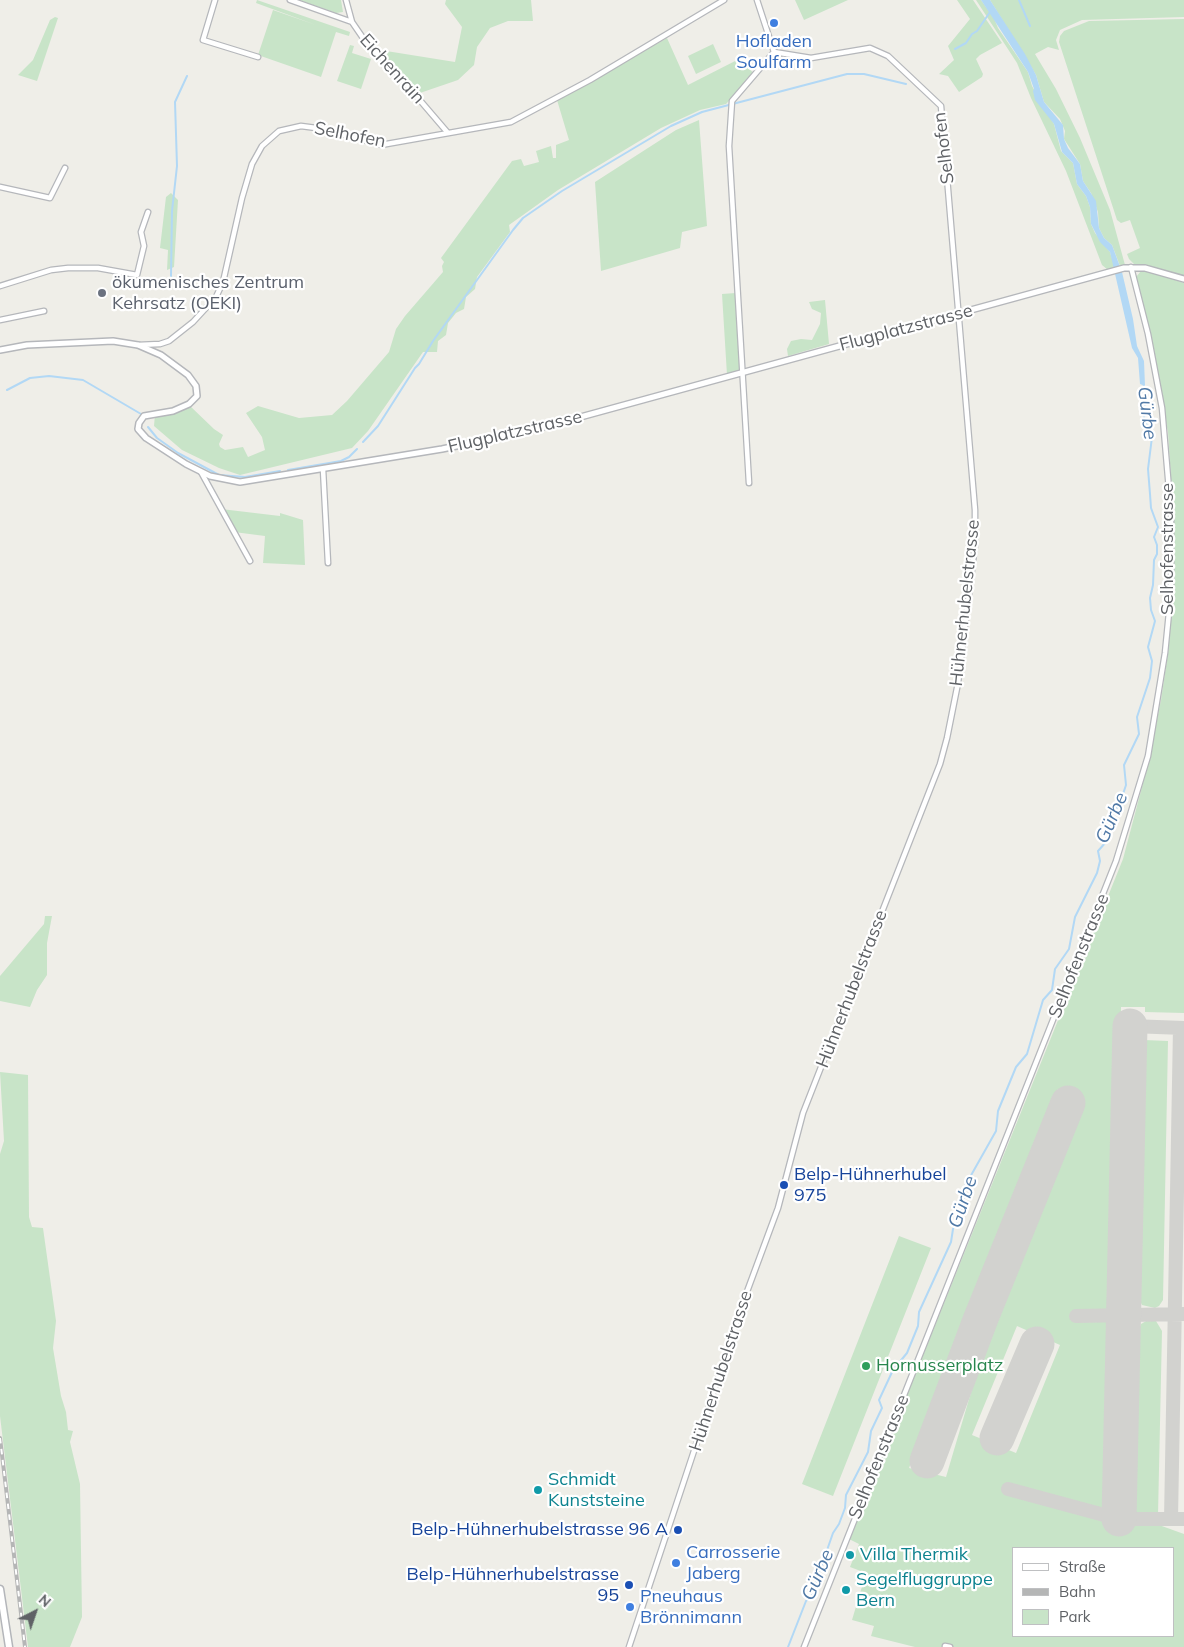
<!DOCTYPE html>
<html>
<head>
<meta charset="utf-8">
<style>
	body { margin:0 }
	#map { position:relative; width:1184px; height:1647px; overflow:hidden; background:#efeee8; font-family:Mulish,sans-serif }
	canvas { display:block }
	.legend { position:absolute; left:1012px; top:1547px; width:162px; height:90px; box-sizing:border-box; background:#fff; border:1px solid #bfc0c2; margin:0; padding:6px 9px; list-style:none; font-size:15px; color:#5f6266 }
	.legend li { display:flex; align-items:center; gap:10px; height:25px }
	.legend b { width:25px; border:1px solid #bfc0c2 }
	.north { position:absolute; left:10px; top:1587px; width:50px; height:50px; -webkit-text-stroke:4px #fff; paint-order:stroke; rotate:41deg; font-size:14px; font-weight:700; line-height:20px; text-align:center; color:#5f6266 }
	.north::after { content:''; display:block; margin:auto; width:18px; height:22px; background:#5f6266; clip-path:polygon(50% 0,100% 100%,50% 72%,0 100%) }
</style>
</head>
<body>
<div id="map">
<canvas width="1184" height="1647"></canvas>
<ul class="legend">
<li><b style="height:6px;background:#fff"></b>Straße</li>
<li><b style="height:6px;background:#b5b6b6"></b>Bahn</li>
<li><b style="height:14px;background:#c8e4c8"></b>Park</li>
</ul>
<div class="north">N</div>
</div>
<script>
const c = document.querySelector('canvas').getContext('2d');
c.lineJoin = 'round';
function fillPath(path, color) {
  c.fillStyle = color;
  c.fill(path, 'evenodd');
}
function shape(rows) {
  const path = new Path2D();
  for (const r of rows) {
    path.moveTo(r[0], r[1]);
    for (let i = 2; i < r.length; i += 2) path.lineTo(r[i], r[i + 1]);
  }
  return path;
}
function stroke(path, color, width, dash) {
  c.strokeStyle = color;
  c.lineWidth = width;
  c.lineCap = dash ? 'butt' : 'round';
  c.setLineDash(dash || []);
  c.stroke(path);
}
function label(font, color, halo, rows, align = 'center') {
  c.font = font + ' Mulish,sans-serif';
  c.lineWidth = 4.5;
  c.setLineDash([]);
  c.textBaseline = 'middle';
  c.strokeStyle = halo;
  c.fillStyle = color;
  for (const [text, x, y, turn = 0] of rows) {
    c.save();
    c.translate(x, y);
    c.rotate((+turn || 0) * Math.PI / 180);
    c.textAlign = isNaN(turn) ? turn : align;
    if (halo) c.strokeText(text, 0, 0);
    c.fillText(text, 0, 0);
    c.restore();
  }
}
fillPath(shape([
	[257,0,350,32,349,36,336,32,321,77,258,55,273,10,316,25,256,3],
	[299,0,341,0,343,12,336,13],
	[446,0,531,0,533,21,508,21,490,28,477,47,474,65,458,80,417,94,380,50,455,62,462,27,445,4],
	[795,0,848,0,804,20],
	[957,0,973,0,1002,43,980,55,976,59,983,74,982,77,959,92,948,76,939,74,954,60,948,46,970,19],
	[976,0,981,0,994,18,998,28,1028,72,1032,86,1054,124,1061,151,1073,163,1077,184,1086,196,1090,207,1091,224,1095,233,1110,252,1115,268,1108,270,1102,265,1066,171,1031,98,1017,63],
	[990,0,1184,0,1184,17,1082,20,1060,30,1056,40,1059,50,1048,47,1035,54,1056,89,1080,138,1110,210,1125,265,1120,266,1112,245,1104,238,1099,228,1098,212,1091,193,1083,181,1080,164,1064,139,1065,131,1060,119,1044,102,1036,75],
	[55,17,58,18,37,81,18,75,33,60,50,20],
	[1184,19,1184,277,1134,264,1129,259,1127,254,1140,248,1130,220,1121,223,1117,220,1059,42,1060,36,1064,31,1089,21],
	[667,38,688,85,741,58,754,74,726,104,700,110,661,128,558,190,509,225,510,232,477,277,475,289,466,297,464,309,456,313,448,323,446,335,438,341,437,352,423,352,368,431,352,448,240,475,219,468,182,450,154,426,155,414,189,405,214,429,223,435,219,444,220,447,225,450,243,447,248,457,265,450,262,437,246,413,258,406,299,418,332,415,347,401,389,352,396,329,405,316,443,272,442,266,444,262,441,258,512,161,521,159,524,166,539,162,536,151,551,146,553,158,556,158,556,145,569,140,557,100],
	[713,44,721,62,696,74,688,56],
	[350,45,354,46,352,53,371,59,361,89,337,81],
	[699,120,707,226,682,232,680,248,601,271,595,182,676,130],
	[171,193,178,200,174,267,167,270,168,250,160,248,166,197],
	[1145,270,1184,283,1184,1013,1145,1012,1145,1007,1121,1007,1111,1512,1009,1486,1007,1493,1121,1525,1159,1525,1184,1534,1184,1647,915,1647,871,1636,874,1626,852,1620,866,1573,850,1567,859,1544,849,1539,1123,859,1147,768,1161,700,1168,653,1173,593,1173,510,1168,432,1136,277,1141,271],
	[1058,1089,1080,1099,993,1318,946,1477,909,1468],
	[1017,1326,1060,1345,1016,1453,972,1435],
	[1013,1548,1173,1548,1173,1636,1013,1636],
	[736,293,740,366,738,372,727,375,722,294],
	[825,300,829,344,788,356,787,349,791,341,801,339,812,340,820,324,821,313,812,309,809,302],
	[221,509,280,516,280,513,303,520,305,565,263,563,265,536,234,532],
	[45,916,52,916,47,943,47,975,37,990,30,1007,0,1001,0,976,44,924],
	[1144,1040,1168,1041,1163,1300,1159,1306,1155,1308,1142,1305,1138,1297],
	[0,1072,28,1075,29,1217,32,1227,43,1228,56,1321,53,1348,61,1396,66,1412,68,1430,73,1431,70,1442,80,1484,82,1617,70,1647,28,1647,0,1416,0,1154,4,1141],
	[899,1236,931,1248,833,1496,802,1484],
	[1148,1320,1156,1321,1162,1331,1158,1515,1134,1516,1138,1333,1141,1324]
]), '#c8e4c8');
fillPath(shape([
	[981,0,990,0,1025,54,1036,75,1044,102,1063,125,1064,139,1068,148,1080,164,1083,181,1096,201,1099,228,1104,238,1112,245,1122,272,1133,319,1137,346,1144,361,1145,386,1140,384,1138,358,1132,348,1110,252,1100,242,1091,224,1090,207,1086,196,1077,184,1073,163,1062,152,1054,124,1035,100,1033,91,1034,89,1028,72]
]), '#b2d8f5');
stroke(shape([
	[1019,0,1030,26],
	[955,49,966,43,972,34,977,31,990,12],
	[171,276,172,211,177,166,175,102,187,76],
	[7,390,30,378,49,376,83,380,141,414],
	[148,427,157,438,178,453,219,475,245,477,280,471],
	[363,442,378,426,415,368,419,364,433,341,513,230,523,218,562,191,671,126,702,112,847,74,864,74,906,84],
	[288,470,341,461,349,457,357,449],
	[788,1647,806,1601,811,1596,833,1533,839,1524,845,1508,846,1495,868,1452,871,1431,882,1408,879,1400,893,1370,907,1353,918,1326,919,1312,951,1242,953,1229,964,1205,963,1195,965,1186,996,1131,998,1111,1016,1067,1027,1054,1043,1000,1052,990,1055,969,1069,949,1075,917,1097,873,1100,861,1098,851,1106,842,1111,826,1111,816,1120,803,1126,785,1124,765,1139,734,1137,717,1150,678,1152,661,1148,647,1155,621,1151,610,1150,598,1153,585,1154,560,1157,554,1157,545,1154,537,1158,527,1151,508,1150,494,1148,469,1152,437,1144,419,1145,404,1141,394,1144,385]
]), '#b2d8f5', 2);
stroke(shape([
	[1130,1026,1184,1028],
	[1076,1316,1184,1314],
	[1008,1489,1119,1519,1184,1519],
	[1171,1519,1180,1028]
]), '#d2d2cf', 14);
stroke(shape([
	[997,1438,1037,1344],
	[927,1461,981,1318,1068,1103],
	[1119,1519,1130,1026]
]), '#d2d2cf', 35);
const minor = shape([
	[215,0,203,40,258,57],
	[290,0,352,22],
	[346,0,352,22,363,38,394,70,448,133],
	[757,0,774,52],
	[0,187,50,198,65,168],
	[0,286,51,270,68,268,98,268,137,275,144,246,141,232,148,212],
	[0,320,44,311],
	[138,345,160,344,169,341,193,322,216,297,223,282,242,198,252,164,262,146,279,131,301,126,324,129,381,145,511,122,590,80,724,0],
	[323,469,328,563],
	[201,472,250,561],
	[749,483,729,146,732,101,774,52],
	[945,1646,950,1647],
	[629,1647,745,1297,778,1208,803,1113,940,764,947,738,958,683,975,545,975,510,941,106,888,56,870,48,811,58,774,52],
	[804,1647,1116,861,1148,756,1165,653,1171,592,1171,513,1162,408,1148,334,1131,267]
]);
const tertiary = shape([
	[0,350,27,345,113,341,138,345,161,355,188,375,196,386,197,396,189,404,173,411,144,416,139,423,138,429,146,438,186,464,210,476,240,482,442,449,533,430,1124,268,1145,268,1184,279]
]);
const secondary = shape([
	[0,1589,9,1647]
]);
stroke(minor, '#b5b7bb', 7);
stroke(tertiary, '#b5b7bb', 8);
stroke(secondary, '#b4b6ba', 9);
stroke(minor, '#fff', 4.5);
stroke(tertiary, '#fff', 5);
stroke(secondary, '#fff', 6);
const rail = shape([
	[0,1438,25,1647]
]);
stroke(rail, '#b5b6b6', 4);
stroke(rail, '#fff', 2, [5.5]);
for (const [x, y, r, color] of [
	[774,23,5,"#3f7fe0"],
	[102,293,5,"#6b7280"],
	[784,1185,5,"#1a4fb4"],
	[866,1366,5,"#2e9e5b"],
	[538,1490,5,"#0f9aa8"],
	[678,1530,5,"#1a4fb4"],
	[850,1555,5,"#0f9aa8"],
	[676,1563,5,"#3f7fe0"],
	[629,1585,5,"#1a4fb4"],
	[846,1590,5,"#0f9aa8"],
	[630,1607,5,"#3f7fe0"]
]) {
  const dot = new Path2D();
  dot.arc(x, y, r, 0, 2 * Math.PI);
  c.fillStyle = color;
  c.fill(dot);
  stroke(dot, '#fff', 2);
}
label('18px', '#366cbe', '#fff', [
	["Hofladen",774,42,"center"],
	["Soulfarm",774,63,"center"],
	["Carrosserie",686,1553],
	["Jaberg",686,1574],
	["Pneuhaus",640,1597],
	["Brönnimann",640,1618]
], 'left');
label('18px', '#5f6266', '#fff', [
	["Eichenrain",392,69,48],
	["Selhofen",350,135,11],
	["Selhofen",944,148,-97],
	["Flugplatzstrasse",906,328,-15],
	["Flugplatzstrasse",515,432,-13],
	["Selhofenstrasse",1168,549,-90],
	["Hühnerhubelstrasse",965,603,-84],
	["Selhofenstrasse",1079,956,-68],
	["Hühnerhubelstrasse",852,989,-69],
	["Hühnerhubelstrasse",721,1371,-72],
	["Selhofenstrasse",879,1457,-68]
]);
label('18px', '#5b616d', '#fff', [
	["ökumenisches Zentrum",112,283],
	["Kehrsatz (OEKI)",112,304]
], 'left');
label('18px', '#164399', '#fff', [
	["Belp-Hühnerhubel",794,1175,"left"],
	["975",794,1196,"left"],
	["Belp-Hühnerhubelstrasse 96 A",668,1530],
	["Belp-Hühnerhubelstrasse",619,1575],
	["95",619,1596]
], 'right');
label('18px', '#27864d', '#fff', [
	["Hornusserplatz",876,1366]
], 'left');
label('18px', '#0d838f', '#fff', [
	["Schmidt",548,1480],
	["Kunststeine",548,1501],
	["Villa Thermik",860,1555],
	["Segelfluggruppe",856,1580],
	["Bern",856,1601]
], 'left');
label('italic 19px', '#5079a6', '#fff', [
	["Gürbe",1147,413,83],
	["Gürbe",1112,818,-67],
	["Gürbe",963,1202,-71],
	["Gürbe",818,1575,-67]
]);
</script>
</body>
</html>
